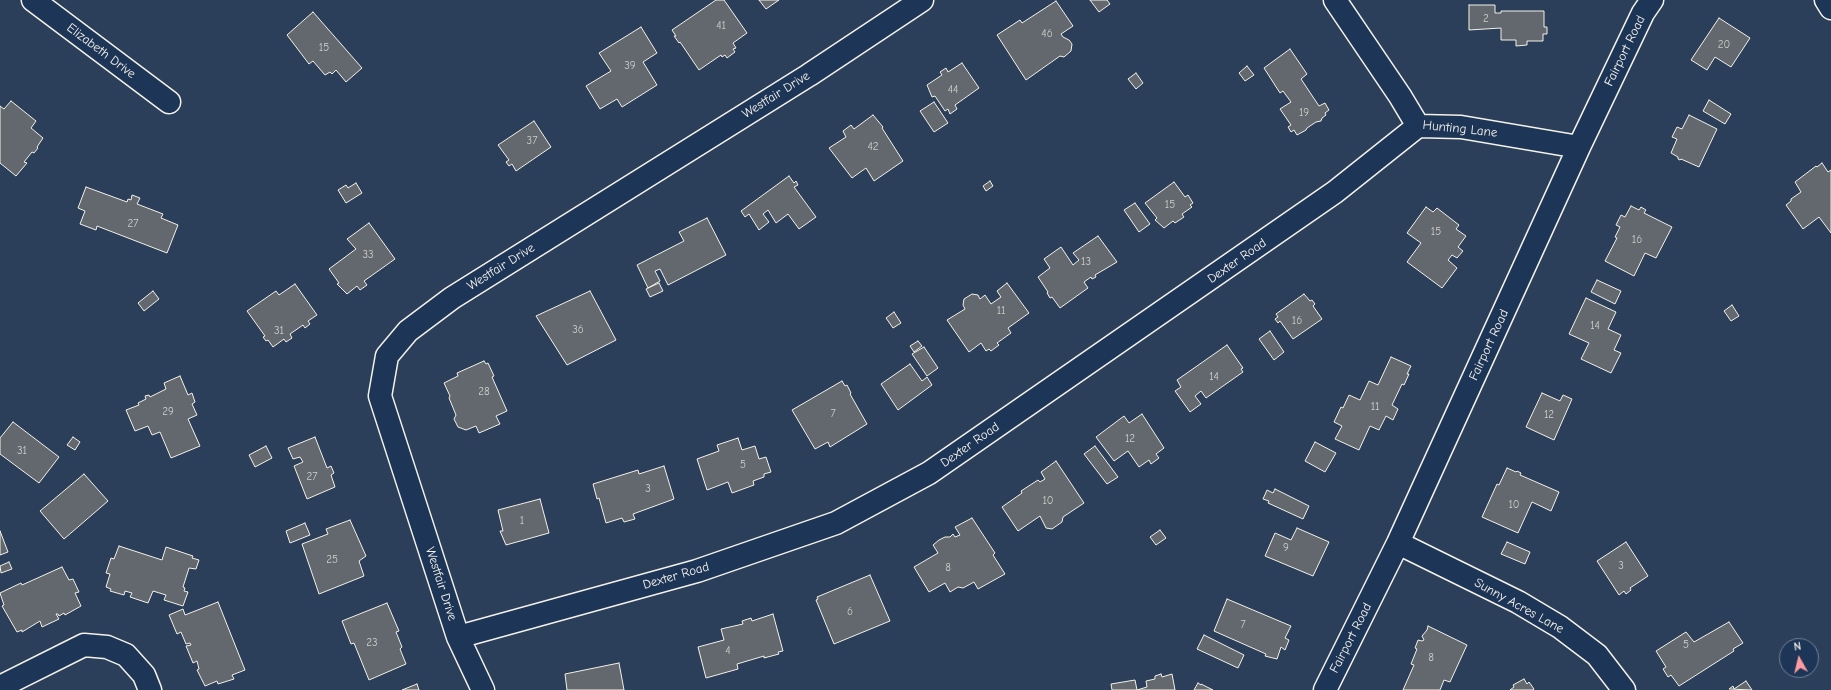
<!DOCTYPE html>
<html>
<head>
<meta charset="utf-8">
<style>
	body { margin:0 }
	#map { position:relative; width:1831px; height:690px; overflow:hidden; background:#2b3f5b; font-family:"Comic Neue",sans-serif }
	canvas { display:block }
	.north { position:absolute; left:1779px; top:638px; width:40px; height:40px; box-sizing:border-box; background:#1d3557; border:1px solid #738091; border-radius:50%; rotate:352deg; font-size:11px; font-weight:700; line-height:16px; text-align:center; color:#f4f1e8 }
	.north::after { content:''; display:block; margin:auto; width:14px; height:18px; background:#ff9aa2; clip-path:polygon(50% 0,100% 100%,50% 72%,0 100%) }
</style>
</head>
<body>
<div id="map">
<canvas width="1831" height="690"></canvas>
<div class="north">N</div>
</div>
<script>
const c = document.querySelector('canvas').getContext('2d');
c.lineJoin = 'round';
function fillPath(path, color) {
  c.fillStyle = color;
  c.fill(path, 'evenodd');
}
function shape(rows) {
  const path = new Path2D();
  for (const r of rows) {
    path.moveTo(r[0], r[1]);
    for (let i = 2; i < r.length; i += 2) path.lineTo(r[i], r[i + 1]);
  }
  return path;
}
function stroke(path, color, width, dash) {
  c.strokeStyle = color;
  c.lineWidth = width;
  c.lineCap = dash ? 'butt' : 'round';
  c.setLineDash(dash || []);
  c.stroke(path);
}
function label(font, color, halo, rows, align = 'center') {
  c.font = font + ' "Comic Neue",sans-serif';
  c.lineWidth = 4;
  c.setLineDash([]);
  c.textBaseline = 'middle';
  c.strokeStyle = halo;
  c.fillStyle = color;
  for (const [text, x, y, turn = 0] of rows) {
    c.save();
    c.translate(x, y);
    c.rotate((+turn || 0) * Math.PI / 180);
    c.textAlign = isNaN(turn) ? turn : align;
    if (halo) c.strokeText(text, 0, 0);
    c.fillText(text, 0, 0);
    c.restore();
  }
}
const building = shape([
	[716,0,724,0,747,33,733,43,736,48,733,49,735,52,727,58,725,55,722,57,721,55,699,70,680,42,679,43,674,36,676,36,672,30,716,0],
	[759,0,779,0,766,9,759,0],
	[1090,0,1107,0,1110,4,1099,12,1090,0],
	[1056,1,1073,26,1061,34,1063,37,1069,40,1072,44,1071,51,1064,57,1060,56,1026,80,997,35,1020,20,1022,23,1056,1],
	[1469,5,1495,5,1495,13,1501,13,1501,11,1544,11,1544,27,1547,27,1547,34,1543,34,1543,41,1527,41,1527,45,1516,46,1516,40,1501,40,1501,28,1469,30,1469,5],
	[313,12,362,68,346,82,336,70,332,74,330,72,325,75,313,61,309,64,287,35,313,12],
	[1719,18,1750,38,1731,67,1715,57,1707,70,1691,60,1719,18],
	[641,27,657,53,643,62,657,85,622,107,617,99,600,109,586,86,611,71,599,53,641,27],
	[1290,49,1307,74,1301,79,1319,106,1325,103,1329,110,1325,113,1326,115,1322,118,1321,121,1316,122,1307,128,1306,130,1297,135,1294,130,1291,132,1288,127,1291,125,1280,109,1291,102,1283,91,1280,93,1264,68,1290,49],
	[962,63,979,88,955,105,957,109,950,114,948,109,945,111,935,96,932,97,927,85,942,75,940,72,946,68,948,72,962,63],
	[1247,66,1254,75,1245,81,1239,73,1247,66],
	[1136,73,1143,83,1136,89,1128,79,1136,73],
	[1709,100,1731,114,1725,124,1703,111,1709,100],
	[11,101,36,121,31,128,43,138,37,147,38,148,34,153,32,152,24,162,27,163,16,176,0,163,0,106,4,109,11,101],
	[934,102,948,123,934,132,920,111,934,102],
	[873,115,883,127,882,128,903,161,874,181,866,168,852,178,829,148,846,137,843,131,851,125,854,129,873,115],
	[1689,115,1717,129,1699,167,1681,159,1680,160,1678,159,1678,157,1671,153,1677,139,1672,137,1677,127,1682,129,1689,115],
	[534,121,551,147,516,171,512,164,509,166,506,162,509,160,498,145,534,121],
	[1822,163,1828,172,1831,170,1831,233,1819,217,1803,229,1786,205,1791,201,1791,199,1801,192,1795,182,1816,166,1817,167,1822,163],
	[789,176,794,183,796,181,798,185,794,187,816,217,799,229,788,214,776,223,768,210,763,214,769,222,759,230,749,214,745,217,741,211,789,176],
	[990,181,993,186,986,191,983,186,990,181],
	[1174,182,1185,197,1188,195,1193,203,1190,205,1192,207,1182,214,1184,217,1175,223,1173,221,1164,228,1155,220,1157,218,1145,203,1174,182],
	[356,183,362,193,346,203,338,190,346,185,348,188,356,183],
	[86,187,127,202,128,199,131,200,132,195,140,198,137,204,163,214,161,218,178,225,167,253,97,226,96,230,80,224,85,211,78,208,86,187],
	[1135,203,1150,224,1139,232,1124,210,1135,203],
	[1631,206,1639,210,1641,207,1646,210,1644,213,1672,227,1656,258,1645,253,1634,276,1605,261,1617,238,1615,237,1620,227,1616,225,1621,215,1625,217,1631,206],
	[1426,207,1433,212,1437,208,1459,225,1456,229,1466,236,1458,247,1463,251,1457,258,1452,255,1448,260,1457,268,1442,288,1407,262,1421,243,1407,233,1426,207],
	[707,218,726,255,668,285,660,269,655,271,660,281,648,288,637,265,684,241,679,232,707,218],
	[369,223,395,259,364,281,367,285,360,290,357,286,347,294,337,284,339,283,329,269,356,249,347,239,369,223],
	[1098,236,1117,262,1095,275,1096,277,1092,279,1091,277,1084,282,1088,288,1060,308,1052,297,1050,298,1047,293,1048,292,1038,277,1050,268,1044,259,1061,247,1073,265,1079,260,1073,253,1098,236],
	[1597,280,1621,291,1615,304,1591,292,1597,280],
	[659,283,663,291,650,297,646,289,659,283],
	[1007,283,1029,313,1008,328,1011,333,997,343,999,345,991,351,989,349,986,351,981,343,969,352,947,320,965,309,963,305,964,299,972,294,978,295,980,299,985,295,991,304,1001,297,997,291,1007,283],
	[295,284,317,315,308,321,310,324,305,328,303,325,290,334,292,338,286,342,284,339,273,347,268,340,266,341,263,337,265,336,247,311,276,291,279,295,295,284],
	[153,291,159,299,144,311,138,303,153,291],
	[590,291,616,340,567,365,536,316,590,291],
	[1304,294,1310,301,1312,300,1315,304,1313,306,1322,319,1293,339,1280,321,1278,323,1275,319,1278,317,1276,314,1304,294],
	[1586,298,1616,312,1608,329,1621,335,1614,350,1621,353,1611,373,1581,359,1589,343,1569,334,1586,298],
	[1732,305,1739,316,1731,321,1724,311,1732,305],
	[894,312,901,323,893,328,886,318,894,312],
	[1270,331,1284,352,1274,360,1259,339,1270,331],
	[918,341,922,346,914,352,910,346,918,341],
	[1227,345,1243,368,1241,369,1243,372,1206,398,1201,391,1195,396,1201,404,1190,412,1175,391,1181,387,1177,380,1227,345],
	[924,347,938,368,927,376,912,354,924,347],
	[1391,357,1411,366,1407,374,1409,374,1404,385,1402,384,1392,405,1398,409,1393,420,1386,416,1379,430,1370,426,1359,450,1335,439,1342,426,1334,422,1341,407,1343,408,1349,395,1360,400,1369,381,1378,385,1391,357],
	[484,361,486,364,488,363,494,376,492,377,507,411,496,416,500,424,479,433,476,426,466,430,458,427,454,419,456,415,449,398,450,396,444,383,458,376,457,373,484,361],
	[910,364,922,381,927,377,932,385,898,410,881,384,910,364],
	[180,376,188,395,192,393,195,402,192,404,197,415,188,419,200,446,171,458,160,432,152,435,148,426,135,431,126,410,139,405,138,403,146,399,145,396,149,395,150,397,166,389,164,383,180,376],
	[842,381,845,386,847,385,851,393,850,394,867,424,830,447,828,442,815,449,792,410,842,381],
	[1542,393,1560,401,1563,395,1572,399,1554,440,1526,427,1542,393],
	[1142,414,1164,448,1156,454,1159,458,1151,464,1149,460,1139,467,1128,451,1114,461,1096,437,1124,416,1129,423,1142,414],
	[13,422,59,457,39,483,0,454,0,438,13,422],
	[73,437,80,442,75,450,67,445,73,437],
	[315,437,327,468,331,466,334,473,331,475,335,487,307,499,294,466,303,462,300,457,293,459,288,448,315,437],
	[738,438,742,450,755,446,759,459,766,457,771,472,764,474,764,477,753,481,754,485,732,493,728,482,707,490,697,459,719,451,717,445,738,438],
	[1315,442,1336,453,1325,472,1305,461,1315,442],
	[266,446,272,458,255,467,249,455,266,446],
	[1095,446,1118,477,1107,484,1084,454,1095,446],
	[1056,461,1084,503,1063,517,1062,522,1052,529,1046,528,1040,516,1018,531,1002,507,1022,493,1021,491,1038,480,1040,482,1045,479,1041,472,1056,461],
	[664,466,674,499,633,514,635,519,624,522,622,518,606,523,599,498,597,499,593,484,638,470,639,474,664,466],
	[1507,468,1516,472,1517,471,1521,473,1520,475,1559,492,1551,511,1532,502,1518,533,1482,517,1497,484,1499,485,1507,468],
	[84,474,108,501,64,539,40,511,84,474],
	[1275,489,1309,506,1303,519,1268,503,1269,501,1263,499,1267,490,1273,493,1275,489],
	[540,499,549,533,506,545,500,531,503,531,498,510,540,499],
	[972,518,995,553,993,555,1005,574,978,589,974,582,963,588,958,587,950,592,945,583,929,592,914,567,938,553,933,545,939,540,945,537,950,537,953,534,955,537,960,535,955,527,972,518],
	[350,520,366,556,359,561,364,576,319,594,302,544,328,534,326,529,350,520],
	[305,523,310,535,290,543,286,531,305,523],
	[1297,528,1329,542,1313,576,1265,556,1275,533,1291,540,1297,528],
	[1160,530,1166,538,1156,545,1150,537,1160,530],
	[0,531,8,552,0,555,0,531],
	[1507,542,1530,552,1525,564,1501,554,1507,542],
	[1626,542,1648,576,1630,588,1631,590,1626,594,1624,591,1619,595,1597,561,1626,542],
	[119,546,162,560,166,547,193,556,192,558,199,560,196,569,189,568,183,587,185,588,184,591,188,592,183,606,164,600,166,595,153,591,148,603,130,597,132,593,125,591,124,595,110,591,111,589,106,587,110,574,106,573,111,558,114,559,119,546],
	[9,562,12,569,1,573,0,566,9,562],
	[62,567,69,580,73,579,79,592,75,593,81,606,65,615,64,613,59,616,58,614,56,614,59,619,42,627,40,621,22,632,22,630,17,632,2,606,4,605,0,593,21,583,22,585,62,567],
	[870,575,890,621,834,644,816,600,818,599,817,597,870,575],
	[1227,599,1291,626,1285,638,1289,640,1285,650,1281,647,1277,659,1265,656,1266,654,1214,631,1227,599],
	[218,602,245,670,232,675,234,679,218,684,217,681,205,686,197,670,199,669,197,661,193,663,186,646,191,645,190,643,186,644,181,632,177,634,169,615,183,609,185,615,218,602],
	[387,603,399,631,396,632,402,647,400,649,406,664,369,680,354,643,351,644,342,621,387,603],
	[773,614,783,651,778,652,779,654,764,658,764,656,737,664,738,669,706,678,698,647,724,640,721,629,743,624,742,621,751,618,752,621,773,614],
	[1729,622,1743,643,1733,649,1734,651,1679,686,1671,675,1668,677,1663,669,1666,667,1656,651,1686,632,1694,642,1729,622],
	[1428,626,1467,645,1450,682,1444,680,1440,690,1403,690,1414,665,1411,664,1417,649,1415,648,1418,640,1422,641,1424,640,1422,636,1427,630,1428,626],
	[1204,635,1244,655,1238,668,1197,649,1204,635],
	[619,663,624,690,567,690,565,674,619,663],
	[1161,674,1162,677,1172,674,1175,690,1112,690,1111,684,1135,680,1137,690,1147,687,1146,681,1155,679,1155,676,1161,674],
	[1524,679,1527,684,1529,682,1534,689,1533,690,1510,690,1514,687,1513,685,1524,679],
	[1746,681,1752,690,1729,689,1733,686,1734,689,1746,681],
	[1198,683,1201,685,1201,684,1213,690,1194,690,1198,683],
	[417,684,419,690,402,690,417,684]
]);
fillPath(building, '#62686d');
stroke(building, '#f4f1e8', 1);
const minor = shape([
	[33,0,169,102],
	[1335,0,1400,96,1418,126,1461,127,1579,147],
	[1826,0,1831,8],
	[1398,543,1518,602,1560,627,1597,655,1624,690],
	[458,637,697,571,836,523,929,473,1335,192,1418,126],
	[0,687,84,645,107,647,126,655,144,675,150,690],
	[483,690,458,637,380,396,387,356,408,331,452,298,809,75,922,0],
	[1325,690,1398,543,1579,147,1643,13,1652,0]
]);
stroke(minor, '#f4f1e8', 25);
stroke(minor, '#1d3557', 22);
label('11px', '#d0cfc9', null, [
	["2",1486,19],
	["41",721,26],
	["46",1047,34],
	["20",1724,45],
	["15",324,48],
	["39",630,66],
	["44",953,90],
	["19",1304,113],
	["37",532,141],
	["42",873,147],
	["15",1170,205],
	["27",133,224],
	["15",1436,232],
	["16",1637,240],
	["33",368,255],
	["13",1086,262],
	["11",1001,311],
	["16",1297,321],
	["14",1595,326],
	["36",578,330],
	["31",279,331],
	["14",1214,377],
	["28",484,392],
	["11",1375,407],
	["29",168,412],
	["7",833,414],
	["12",1549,415],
	["12",1130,439],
	["31",22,451],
	["5",743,465],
	["27",312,477],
	["3",648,489],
	["10",1048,501],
	["10",1514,505],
	["1",522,521],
	["9",1286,548],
	["25",332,560],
	["3",1621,566],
	["8",948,568],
	["6",850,612],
	["7",1243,625],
	["23",372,643],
	["5",1686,645],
	["4",728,651],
	["8",1431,658]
]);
label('13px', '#f4f1e8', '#1d3557', [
	["Elizabeth Drive",101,51,37],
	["Fairport Road",1625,51,-64],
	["Westfair Drive",776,95,-32],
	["Hunting Lane",1460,129,6],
	["Dexter Road",1237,261,-35],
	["Westfair Drive",501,267,-32],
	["Fairport Road",1489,345,-65],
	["Dexter Road",970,445,-35],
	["Dexter Road",676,576,-16],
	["Westfair Drive",441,584,72],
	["Sunny Acres Lane",1519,606,29],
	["Fairport Road",1351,638,-63]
]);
</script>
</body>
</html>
